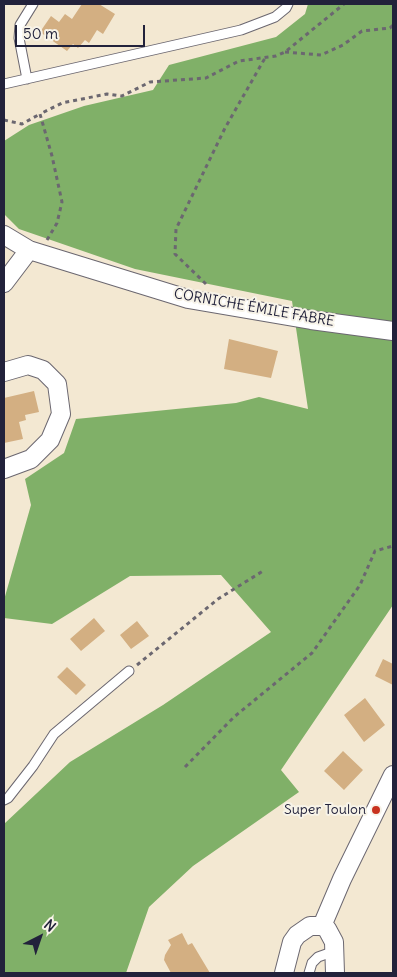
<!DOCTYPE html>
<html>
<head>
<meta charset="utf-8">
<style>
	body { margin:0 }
	#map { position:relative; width:397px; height:977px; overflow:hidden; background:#f3e8d2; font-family:Delius,sans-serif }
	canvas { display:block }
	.frame { position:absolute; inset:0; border:5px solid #22223b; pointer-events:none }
	.north { position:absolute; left:15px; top:912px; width:50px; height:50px; -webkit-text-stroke:4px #f7f3e8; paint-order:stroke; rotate:41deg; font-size:14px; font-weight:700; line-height:20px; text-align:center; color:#22223b }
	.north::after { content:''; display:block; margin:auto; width:18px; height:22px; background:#22223b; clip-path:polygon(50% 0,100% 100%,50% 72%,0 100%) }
	.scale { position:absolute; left:15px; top:25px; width:130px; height:22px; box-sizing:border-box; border:2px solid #22223b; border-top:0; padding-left:6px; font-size:15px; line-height:18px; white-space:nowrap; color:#22223b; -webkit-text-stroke:4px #f7f3e8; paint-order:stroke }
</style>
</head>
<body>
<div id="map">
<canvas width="397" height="977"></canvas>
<div class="frame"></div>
<div class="north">N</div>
<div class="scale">50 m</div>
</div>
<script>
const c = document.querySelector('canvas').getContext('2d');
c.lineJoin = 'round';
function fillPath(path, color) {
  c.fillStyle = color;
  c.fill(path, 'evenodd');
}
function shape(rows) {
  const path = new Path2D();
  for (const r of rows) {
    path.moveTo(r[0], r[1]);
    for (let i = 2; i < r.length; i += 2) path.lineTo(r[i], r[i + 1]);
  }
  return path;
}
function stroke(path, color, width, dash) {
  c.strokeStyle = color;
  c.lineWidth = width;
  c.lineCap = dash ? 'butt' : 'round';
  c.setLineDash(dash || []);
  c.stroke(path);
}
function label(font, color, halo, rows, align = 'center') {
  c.font = font + ' Delius,sans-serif';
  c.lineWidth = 4;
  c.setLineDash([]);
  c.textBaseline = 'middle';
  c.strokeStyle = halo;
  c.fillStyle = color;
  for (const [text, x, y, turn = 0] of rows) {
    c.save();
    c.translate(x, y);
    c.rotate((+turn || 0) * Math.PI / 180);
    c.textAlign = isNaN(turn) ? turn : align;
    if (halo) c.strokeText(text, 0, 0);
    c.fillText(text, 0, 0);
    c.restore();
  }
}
fillPath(shape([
	[308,4,393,4,393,605,281,770,299,792,193,866,149,907,126,973,4,973,4,824,70,762,163,705,271,632,221,575,130,576,52,624,4,618,4,600,31,505,25,479,64,453,76,419,236,403,259,397,308,409,292,301,135,269,19,229,4,214,4,141,29,125,84,106,153,90,169,65,276,37,305,14]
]), '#80b068');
fillPath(shape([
	[82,4,99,4,115,14,103,34,97,30,89,43,85,40,78,48,73,44,67,51,40,32,51,16,59,22,65,14,72,19],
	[229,339,278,351,271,378,224,369],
	[34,391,39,412,25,415,26,420,19,422,23,439,4,443,4,398],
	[94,618,105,631,81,651,70,639],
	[137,621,149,636,131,649,120,635],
	[383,659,393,664,393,685,375,676],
	[67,667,86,685,76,695,57,677],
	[365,698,385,725,364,742,344,715],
	[343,751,363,770,344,790,324,771],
	[182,933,188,945,192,943,210,973,171,973,164,960,165,955,171,945,168,940]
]), '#d3af82');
const lane = shape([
	[27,79,19,38,20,25,33,4],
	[4,84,241,30,275,17,286,8,288,4],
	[4,800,8,798,33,766,54,734,129,671],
	[309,973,312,963,318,957,335,951]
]);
const street = shape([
	[4,235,29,250,188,299,311,320,393,331],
	[4,283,29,250],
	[4,372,28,365,43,370,57,384,61,414,50,440,31,459,4,469],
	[322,926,342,879,393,775],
	[322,926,327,929,334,942,335,973],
	[284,973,292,942,297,935,310,926,322,926]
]);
stroke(lane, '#6b6770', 11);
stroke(street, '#6b6770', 20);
stroke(shape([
	[285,52,321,55,343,45,362,31,390,28,393,25],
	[4,120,22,124,40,114],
	[47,240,57,223,62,202,52,156,40,114,62,103,107,94,122,96,150,82,206,78,239,61,276,56,285,52,344,4],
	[206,284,175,254,176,229,225,128,265,58],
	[137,665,218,599,263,571],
	[185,767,234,717,312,653,360,585,375,551,393,546]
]), '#6b6770', 3, [4, 4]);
stroke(lane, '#fff', 9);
stroke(street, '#fff', 18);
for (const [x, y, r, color] of [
	[376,810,5,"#c8321e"]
]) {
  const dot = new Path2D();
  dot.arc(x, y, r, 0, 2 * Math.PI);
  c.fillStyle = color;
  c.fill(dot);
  stroke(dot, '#f7f3e8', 2);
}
label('14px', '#22223b', '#f7f3e8', [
	["CORNICHE ÉMILE FABRE",254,308,10]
]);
label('14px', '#22223b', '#f7f3e8', [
	["Super Toulon",366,810]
], 'right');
</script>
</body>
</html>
